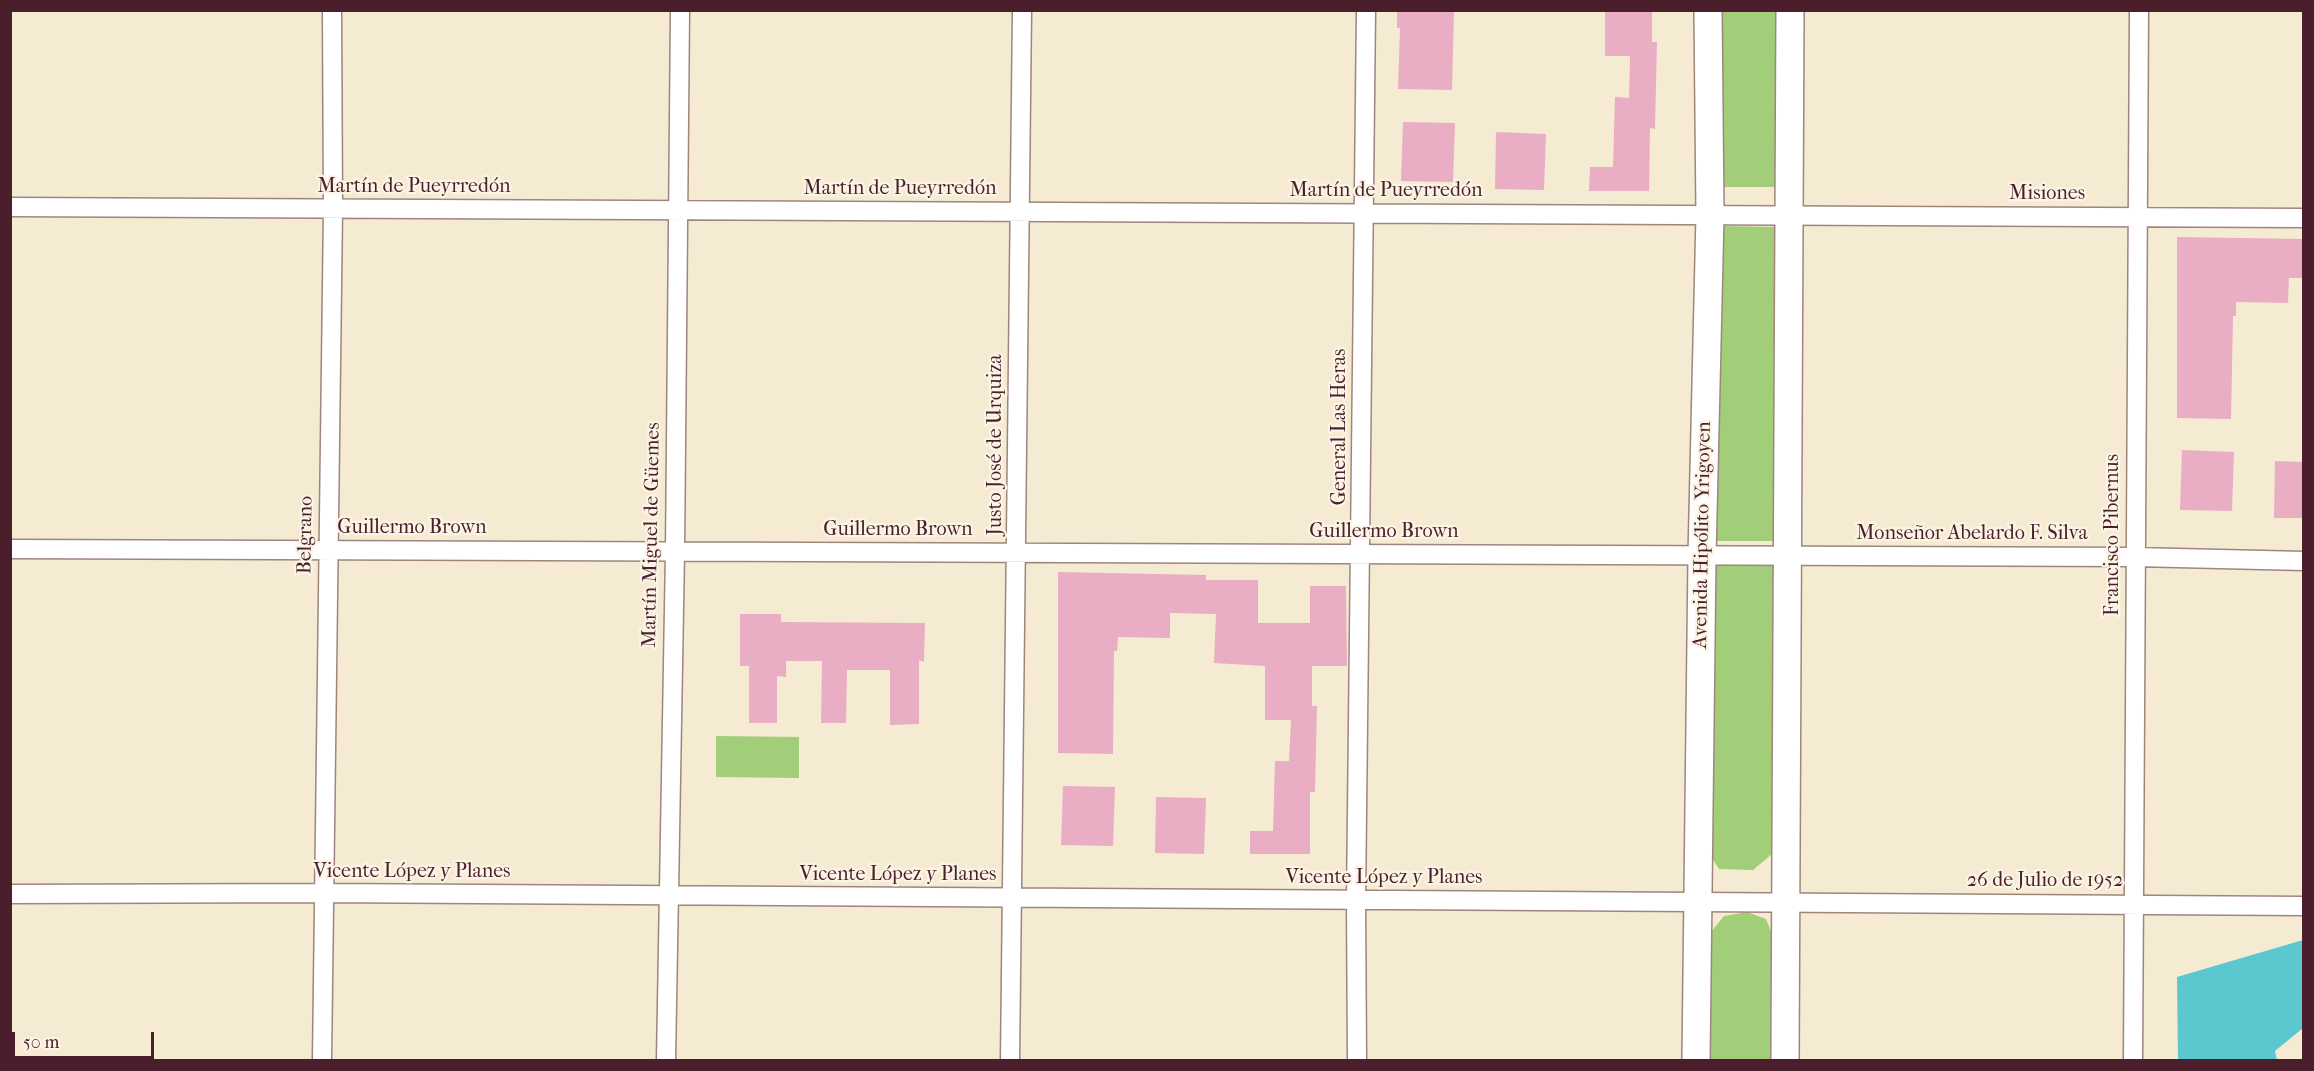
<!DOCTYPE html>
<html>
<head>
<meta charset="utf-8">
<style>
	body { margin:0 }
	#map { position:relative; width:2314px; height:1071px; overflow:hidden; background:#f4ebd2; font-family:"IM FELL French Canon",serif }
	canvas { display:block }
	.frame { position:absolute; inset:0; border:12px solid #4a1f2b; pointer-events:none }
	.scale { position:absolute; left:12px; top:1032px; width:142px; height:27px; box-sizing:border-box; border:3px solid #4a1f2b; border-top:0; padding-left:8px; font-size:18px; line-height:21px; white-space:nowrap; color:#4a1f2b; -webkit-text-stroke:4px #fcf5e5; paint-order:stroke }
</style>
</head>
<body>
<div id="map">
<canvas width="2314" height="1071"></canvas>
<div class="frame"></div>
<div class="scale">50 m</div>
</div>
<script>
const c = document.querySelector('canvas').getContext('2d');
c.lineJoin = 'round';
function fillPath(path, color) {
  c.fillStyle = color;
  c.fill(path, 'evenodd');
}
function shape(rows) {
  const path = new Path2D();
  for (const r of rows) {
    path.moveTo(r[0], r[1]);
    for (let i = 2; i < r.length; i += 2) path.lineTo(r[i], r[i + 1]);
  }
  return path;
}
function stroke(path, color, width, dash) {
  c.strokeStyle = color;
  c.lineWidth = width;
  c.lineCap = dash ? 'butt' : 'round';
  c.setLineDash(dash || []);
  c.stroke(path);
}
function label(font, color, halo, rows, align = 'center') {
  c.font = font + ' "IM FELL French Canon",serif';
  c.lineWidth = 4.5;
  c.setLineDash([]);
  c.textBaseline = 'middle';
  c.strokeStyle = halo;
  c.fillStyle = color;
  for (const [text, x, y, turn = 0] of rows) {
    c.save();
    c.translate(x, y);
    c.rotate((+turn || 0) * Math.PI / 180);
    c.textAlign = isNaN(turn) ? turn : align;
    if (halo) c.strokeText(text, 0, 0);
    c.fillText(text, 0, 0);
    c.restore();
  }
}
fillPath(shape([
	[1719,11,1776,11,1777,187,1721,187],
	[1720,226,1778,227,1774,541,1716,541],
	[1713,563,1774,563,1773,853,1753,870,1719,869,1708,852],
	[716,736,799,737,799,778,716,777],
	[1747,912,1766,919,1776,944,1775,1060,1709,1060,1711,932,1724,916]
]), '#a2cd79');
fillPath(shape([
	[2303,940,2303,1028,2275,1051,2277,1060,2178,1060,2177,977]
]), '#5bc8cf');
fillPath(shape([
	[1397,10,1454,10,1452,90,1398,89,1400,28,1397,28],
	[1605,10,1652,10,1652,42,1657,42,1655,129,1650,128,1649,191,1589,191,1590,167,1613,167,1615,97,1629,98,1630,56,1605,56],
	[1403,122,1455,123,1453,182,1401,181],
	[1496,132,1546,134,1544,190,1495,189],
	[2177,237,2304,239,2304,278,2289,278,2288,303,2236,302,2236,316,2233,316,2231,419,2177,418],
	[2182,450,2234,452,2232,511,2180,510],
	[2275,461,2304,462,2304,518,2274,518],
	[1058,572,1206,575,1206,580,1258,580,1258,623,1310,623,1310,586,1346,586,1347,666,1312,666,1312,706,1317,706,1315,792,1310,792,1310,854,1250,854,1250,831,1273,831,1275,761,1289,761,1291,720,1265,720,1265,666,1214,663,1216,614,1170,613,1170,638,1118,637,1117,651,1114,651,1113,754,1058,753],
	[740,614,781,614,781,622,925,623,924,662,919,660,919,724,890,725,890,670,847,670,846,723,821,723,822,661,786,661,786,677,777,676,777,723,749,723,749,666,740,666],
	[1063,786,1115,787,1113,846,1061,845],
	[1156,797,1206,798,1204,854,1155,853]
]), '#e9aec3');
const minor = shape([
	[10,207,2304,218],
	[10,549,2135,557,2304,561],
	[10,894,326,893,2304,906],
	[322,1060,333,209,332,10],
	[666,1060,675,552,680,10],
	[1010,1060,1022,10],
	[1357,1060,1356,901,1366,10],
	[2133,1060,2139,10]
]);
const secondary = shape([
	[1696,1060,1702,556,1710,215,1708,10],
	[1785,1060,1790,10]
]);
stroke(minor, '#9f857e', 21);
stroke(secondary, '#9f857e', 30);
stroke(minor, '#fff', 18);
stroke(secondary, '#fff', 27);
label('20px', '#4a1f2b', '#fcf5e5', [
	["Martín de Pueyrredón",414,187],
	["Martín de Pueyrredón",900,189],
	["Martín de Pueyrredón",1386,191],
	["Misiones",2047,194],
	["General Las Heras",1340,427,-90],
	["Justo José de Urquiza",996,445,-90],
	["Guillermo Brown",412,528],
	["Guillermo Brown",898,530],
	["Guillermo Brown",1384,532],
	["Monseñor Abelardo F. Silva",1972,534],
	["Belgrano",306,535,-89],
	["Martín Miguel de Güemes",652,535,-89],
	["Avenida Hipólito Yrigoyen",1703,535,-89],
	["Francisco Pibernus",2113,535,-90],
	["Vicente López y Planes",412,872],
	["Vicente López y Planes",898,875],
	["Vicente López y Planes",1384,878],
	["26 de Julio de 1952",2045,881]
]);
</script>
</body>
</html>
